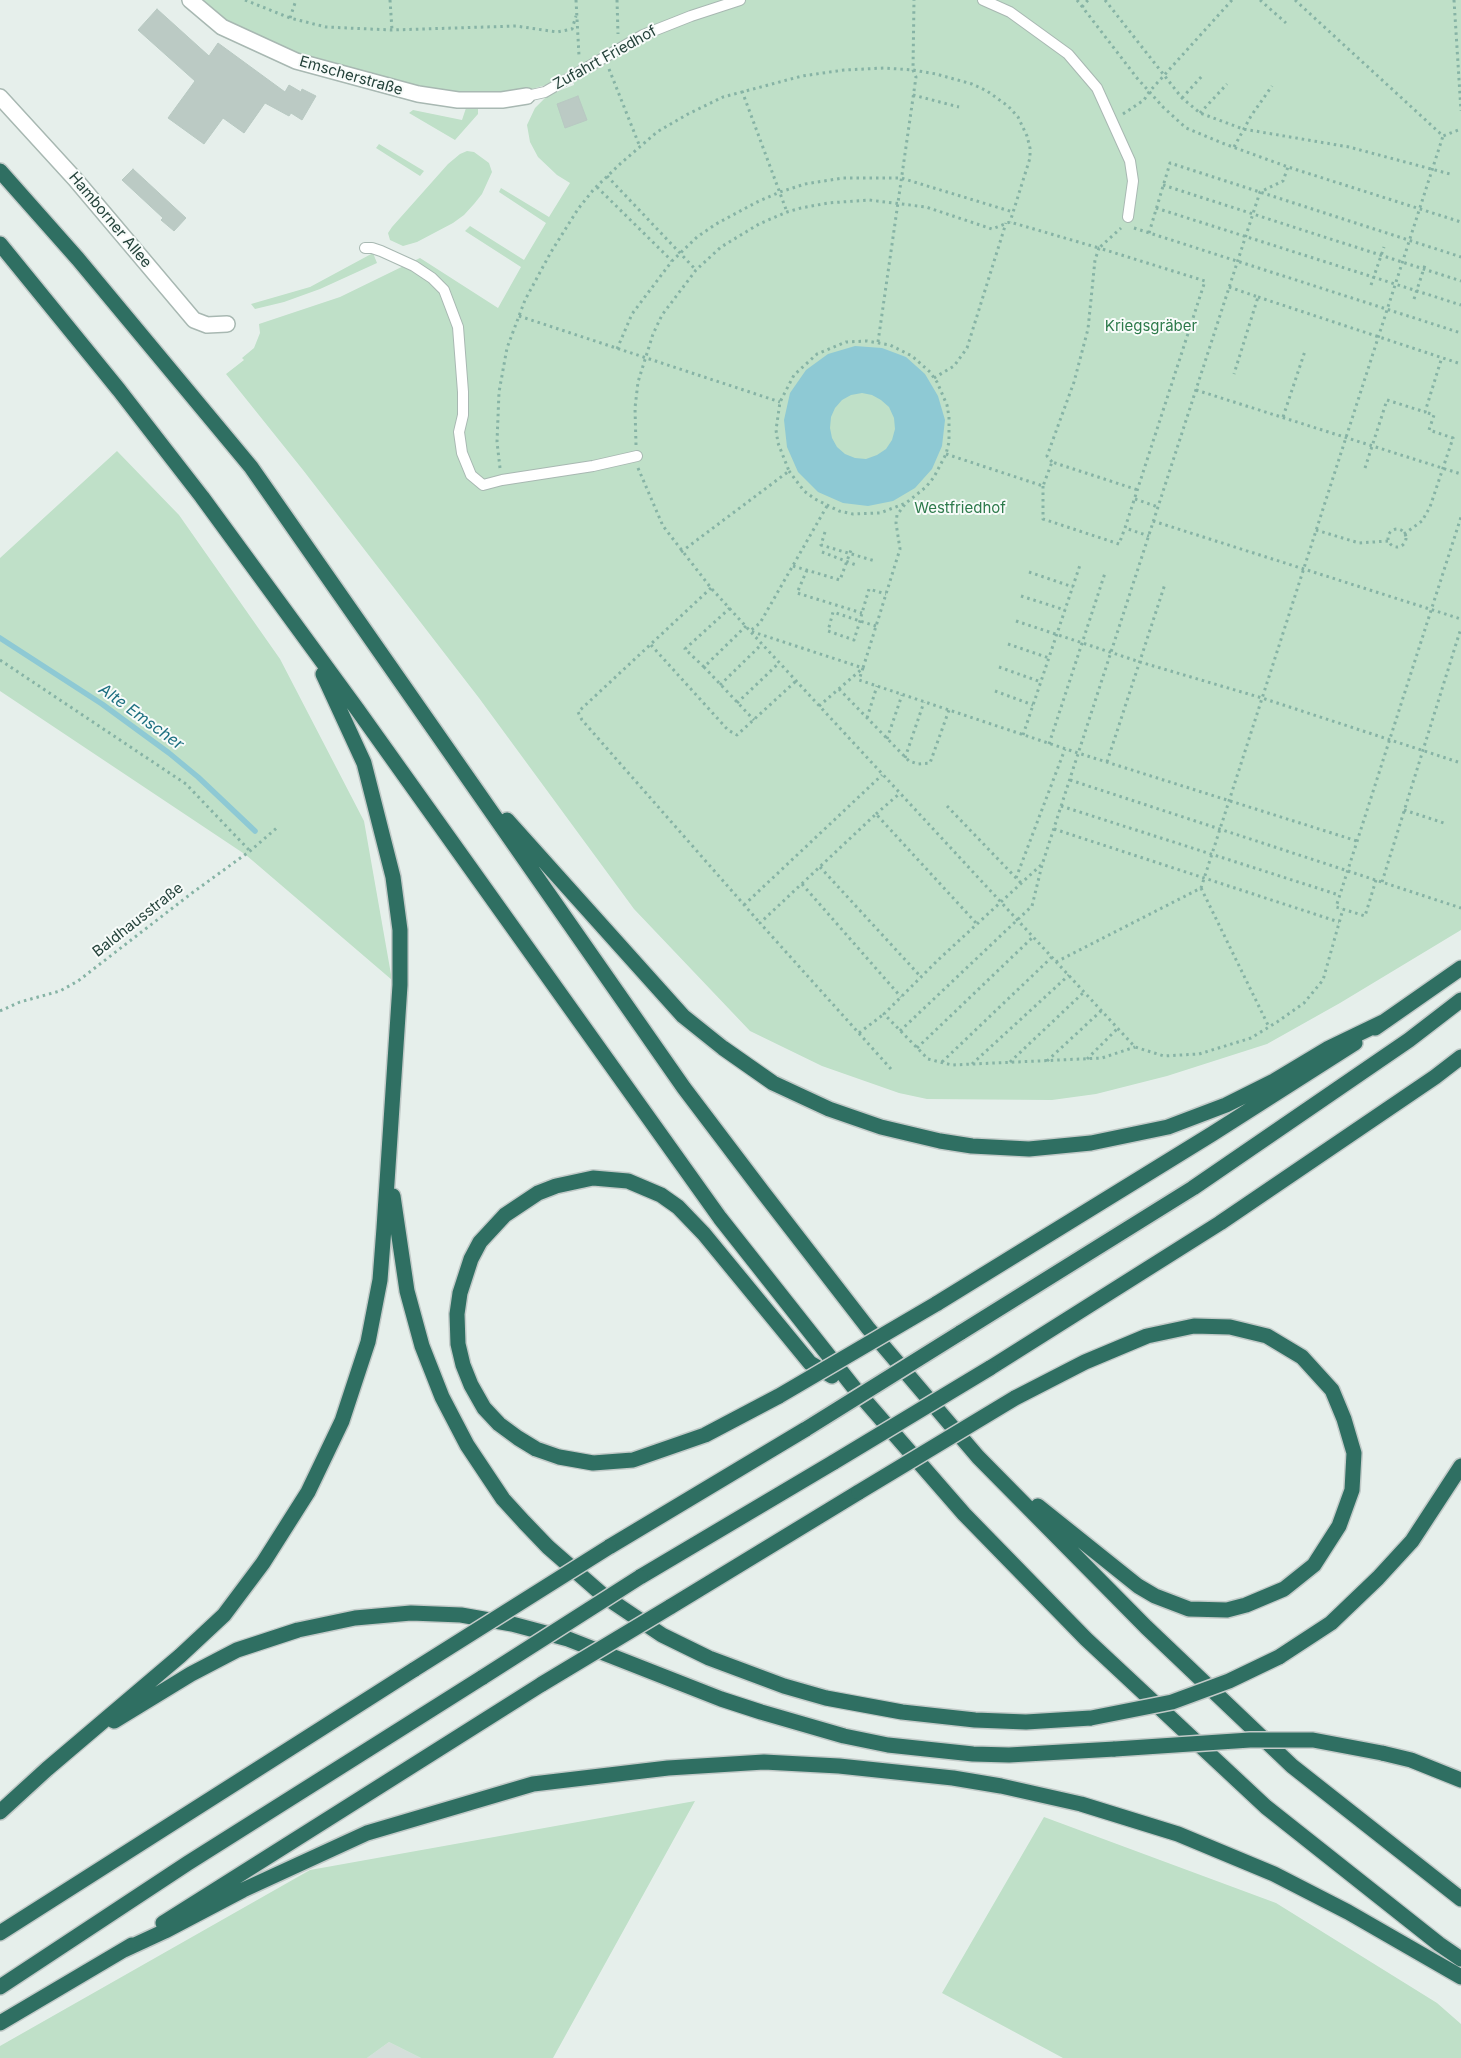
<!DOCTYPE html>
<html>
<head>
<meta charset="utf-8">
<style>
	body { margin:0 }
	canvas { display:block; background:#e6efeb }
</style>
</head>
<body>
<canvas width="1461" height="2058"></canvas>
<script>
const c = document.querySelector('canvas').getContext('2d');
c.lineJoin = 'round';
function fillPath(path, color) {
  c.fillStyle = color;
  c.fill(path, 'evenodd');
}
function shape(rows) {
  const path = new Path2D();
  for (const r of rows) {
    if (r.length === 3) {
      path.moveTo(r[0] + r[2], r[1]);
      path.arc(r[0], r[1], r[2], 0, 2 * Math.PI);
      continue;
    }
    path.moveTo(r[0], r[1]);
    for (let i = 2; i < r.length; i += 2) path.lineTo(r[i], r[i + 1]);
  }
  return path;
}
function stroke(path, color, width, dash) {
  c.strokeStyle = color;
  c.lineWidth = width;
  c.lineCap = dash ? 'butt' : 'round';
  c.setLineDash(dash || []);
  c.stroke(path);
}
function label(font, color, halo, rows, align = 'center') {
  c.font = font + ' Inter,sans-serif';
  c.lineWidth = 4;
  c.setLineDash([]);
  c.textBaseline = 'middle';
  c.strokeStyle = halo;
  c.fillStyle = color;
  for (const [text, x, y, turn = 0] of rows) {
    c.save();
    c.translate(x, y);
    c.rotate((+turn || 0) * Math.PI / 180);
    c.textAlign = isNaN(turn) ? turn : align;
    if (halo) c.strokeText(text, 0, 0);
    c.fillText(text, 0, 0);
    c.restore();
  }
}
fillPath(shape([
	[389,2042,421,2058,367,2058]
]), '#d4dfda');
fillPath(shape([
	[198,0,1461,0,1461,930,1340,1003,1267,1044,1167,1076,1096,1094,1052,1100,927,1099,899,1093,822,1066,750,1031,634,909,479,698,303,470,226,374,244,360,242,358,254,348,260,333,259,324,340,297,420,258,498,308,521,267,465,231,470,226,524,260,546,223,499,192,501,188,549,217,570,183,557,175,538,157,530,142,527,125,535,108,548,95,574,85,572,69,546,85,514,94,438,92,297,57,223,23],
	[474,107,478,109,478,114,455,140,409,113,413,110,462,120,466,108],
	[379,144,424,171,420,176,376,148],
	[467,151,474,152,489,163,492,172,482,194,474,204,464,215,453,223,417,242,403,246,390,240,388,233,392,227,448,164,460,154],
	[373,253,377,263,320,289,284,302,255,309,251,304,310,287],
	[117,451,179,515,280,659,364,821,392,980,246,855,0,691,0,558],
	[695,1801,553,2058,421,2058,389,2042,367,2058,0,2058,0,2046,310,1870],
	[1044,1817,1276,1903,1437,2003,1461,2024,1461,2058,1063,2058,942,1993]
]), '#bfe0c8');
fillPath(shape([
	[855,346,882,348,906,357,925,374,938,396,945,420,942,446,932,469,915,488,893,501,868,506,843,503,818,492,798,472,787,447,784,420,790,393,806,370,828,354],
	[862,393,872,395,881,400,889,407,894,418,895,429,892,440,886,449,877,455,866,459,855,458,845,454,837,447,832,438,830,428,831,417,835,408,842,400,851,395]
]), '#8ec9d4');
stroke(shape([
	[0,638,102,704,169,753,198,777,255,831]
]), '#8ec9d4', 5.5);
const building = shape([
	[157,9,209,56,218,43,285,92,289,85,301,92,302,89,316,96,302,120,291,113,289,116,265,103,244,133,223,118,204,144,168,118,195,81,138,30,157,9],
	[578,96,587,120,565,128,557,104,578,96],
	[133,169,186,218,174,231,161,220,163,218,122,180,133,169]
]);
fillPath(building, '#bbcac4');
stroke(building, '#b8c9c2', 1);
const service = shape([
	[983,0,1010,12,1068,54,1097,88,1130,161,1133,181,1128,217],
	[527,96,545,92,643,35,691,16,740,0],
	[365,248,372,248,381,251,414,266,432,278,444,290,458,327,463,392,463,415,459,432,462,453,471,475,483,485,502,480,593,466,637,456]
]);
const minor = shape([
	[190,0,222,27,296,61,418,94,458,100,502,100,527,96],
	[0,97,75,179,194,320,207,325,227,324]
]);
const motorway = shape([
	[0,171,78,259,251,467,684,1088,762,1191,868,1328,978,1457,1146,1627,1292,1766,1461,1899],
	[0,244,119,390,202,497,357,709,720,1218,855,1389,964,1514,1086,1639,1266,1807,1439,1944,1461,1959],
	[507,820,683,1016,723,1048,773,1083,829,1109,881,1127,940,1141,972,1146,1029,1149,1091,1143,1168,1127,1226,1105,1274,1081,1329,1048,1383,1022],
	[1375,1028,1461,968],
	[393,1196,407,1291,422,1346,442,1397,467,1445,503,1499,524,1522,548,1547,604,1596,662,1635,709,1658,784,1686,826,1698,902,1712,975,1720,1026,1722,1091,1718],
	[936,1304,1212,1134,1355,1043],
	[960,1333,1193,1188,1409,1040,1461,1000],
	[990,1368,1220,1223,1435,1077,1461,1057],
	[779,1396,705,1435,633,1460,593,1463,559,1457,536,1449,518,1438,499,1424,484,1408,471,1385,463,1365,458,1344,457,1314,460,1293,471,1259,480,1242,505,1215,538,1193,556,1186,593,1178,628,1181,661,1195,678,1207,704,1234,810,1363,832,1376],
	[1015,1398,1085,1362,1147,1336,1194,1326,1230,1327,1267,1336,1302,1357,1332,1390,1344,1419,1354,1453,1352,1490,1339,1526,1314,1565,1284,1589,1246,1605,1227,1610,1189,1609,1155,1596,1138,1586,1038,1506],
	[609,1547,806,1429],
	[640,1577,834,1462],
	[670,1607,859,1492],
	[1279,1657,1331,1623,1378,1578,1412,1541,1461,1466],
	[114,1721,191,1674,237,1650,298,1630,355,1618,411,1613,461,1615,512,1624,568,1639,721,1699,761,1712,844,1736,888,1745,973,1754,1009,1755,1115,1749],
	[1382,1753,1411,1760,1461,1780],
	[0,1812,47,1769,180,1656,224,1615,263,1563,308,1492,342,1421,368,1342,380,1280,384,1228,400,985,400,930,393,877,364,763,323,674],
	[163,1923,542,1684],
	[0,1933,415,1669],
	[124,1950,165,1931,243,1890,367,1833,533,1784,668,1768,764,1762,839,1766,953,1778,1001,1786,1081,1804,1178,1834,1274,1874,1348,1912,1461,1977],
	[0,1987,188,1863,483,1677],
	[0,2023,132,1945]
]);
stroke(service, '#a8b8b2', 12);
stroke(minor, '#a8b8b2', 18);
stroke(motorway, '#c2cac8', 18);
stroke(shape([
	[245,0,290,18,326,27,392,30,516,26,557,32,572,29,576,16],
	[390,0,392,30],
	[576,0,579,56],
	[617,0,618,34],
	[1077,0,1137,78,1163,107,1186,128,1222,143,1288,167,1461,222],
	[1105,0,1182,98,1200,113,1243,129,1349,147,1450,174],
	[1260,0,1286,23],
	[1295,0,1443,136,1461,129],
	[1454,0,1461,111],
	[1082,7,1088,0],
	[290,18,296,0],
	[609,69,640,147],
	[742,91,787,212],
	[913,95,959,107],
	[1182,98,1202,76],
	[1200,113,1227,84],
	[1123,114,1144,100,1149,92,1232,0],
	[1234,147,1251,116,1272,86],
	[607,176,696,270],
	[1163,185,1461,281],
	[597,187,672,261],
	[1156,208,1461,305],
	[1134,228,1461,333],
	[1149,233,1170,163,1461,257],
	[1371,285,1384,247],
	[1229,287,1258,297,1234,374],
	[1258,297,1461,364],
	[1414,299,1426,262],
	[519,316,780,402],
	[878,342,916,77,913,70,914,0],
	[617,349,632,314,672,261,697,237,716,224,757,202,780,192,805,184,843,178,901,178,1013,212],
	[934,378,954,366,967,348,1006,223],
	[1196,390,1461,474],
	[1283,417,1305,351],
	[636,445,635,408,638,382,653,334,662,315,696,270,721,247,759,224,787,212,801,208,828,203,869,200,926,207,992,229,1010,222,1099,248,1121,228],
	[946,454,1043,486,1052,462,1138,490],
	[1052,462,1047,456,1074,382,1088,329,1095,260,1099,248,1205,281,1125,528,1149,536],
	[500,468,497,442,499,392,507,348,525,300,551,252,578,209,594,189,620,164,657,132,688,114,723,97,802,76,844,70,884,68,913,70,936,74,972,84,987,91,1008,106,1018,117,1027,136,1030,148,1030,158,1010,222],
	[638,468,663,526,711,588,750,631,863,668,859,680,1078,753,1357,841],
	[1365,468,1387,400,1425,412,1442,357],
	[1043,486,1043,519,1119,544,1125,528],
	[1135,499,1158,507],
	[827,506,760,623,750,631,1135,1047,1164,1056,1199,1054,1251,1038,1277,1022,1304,1003,1323,980,1343,909],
	[1153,521,1461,619],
	[1397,538,9],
	[1316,530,1359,543,1388,541],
	[825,532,821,545,875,561],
	[1404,534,1422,521,1430,507,1453,438,1429,430,1434,415,1425,412],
	[681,552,789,471,778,443,776,430,780,402,794,375,817,354,846,342,867,341,890,345,912,356,930,372,937,382,947,405,949,417,949,442,946,454,934,477,926,487,906,503,880,513,853,514,839,511,815,499,804,491,789,471],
	[822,552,856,565],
	[793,566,840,580,851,550],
	[807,570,797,593,862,613],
	[1029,572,1073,587],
	[711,588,578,712,582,720,760,923],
	[1021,596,1065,610],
	[1016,621,1140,662,1262,698,1461,763],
	[746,626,704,667,754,720],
	[876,626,860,621,833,612,828,631,854,640,860,621,862,613,869,589,886,594],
	[1008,644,1049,658],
	[651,645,728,730,737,735,796,681],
	[0,660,186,784,250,851],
	[704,667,685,649,730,608],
	[999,667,1041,682],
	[720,685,762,644],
	[839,689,909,761,918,764,930,763,949,710],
	[995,691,1033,705],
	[737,703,779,663],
	[819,706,863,668,900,549,896,523,897,515,906,503],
	[867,718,877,686],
	[1023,735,1080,565],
	[887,739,902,695],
	[1049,744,1105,573],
	[905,758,924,702],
	[1107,762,1165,584],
	[1070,780,1461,908],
	[947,806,1021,883],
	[1061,806,1339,895],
	[1404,810,1444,823],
	[876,814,899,794],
	[1054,829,1339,922],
	[1041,865,938,960,884,1014,928,1059,952,1065,1102,1058,1135,1047],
	[820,867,921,977],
	[1016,878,1065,749],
	[1376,880,1365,916,1336,907,1461,517],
	[1382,882,1461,628],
	[802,884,901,997],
	[1201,888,1269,1027],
	[744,905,882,775],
	[1056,962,1201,888,1443,136],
	[0,1011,20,1002,60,991,78,981,192,893,250,851,279,826],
	[900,1031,1032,906,1042,865,1260,192,1283,181,1288,167],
	[859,1033,884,1014],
	[917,1048,1033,937],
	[1087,1059,1118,1028],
	[1047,1061,1102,1010],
	[942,1062,1052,957],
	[1010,1062,1084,992],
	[972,1064,1069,975],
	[891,1069,760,923,876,814,977,924]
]), '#86b3a5', 3, [2.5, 4]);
stroke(service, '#fff', 10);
stroke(minor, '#fff', 15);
stroke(motorway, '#2f6f62', 15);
const motorwayBridge = shape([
	[779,1396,936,1304],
	[806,1429,960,1333],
	[834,1462,990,1368],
	[859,1492,1015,1398],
	[415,1669,609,1547],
	[483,1677,640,1577],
	[542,1684,670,1607],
	[1091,1718,1172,1702,1229,1681,1279,1657],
	[1115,1749,1250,1740,1313,1740,1382,1753]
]);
stroke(motorwayBridge, '#c2cac8', 18, []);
stroke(motorwayBridge, '#2f6f62', 15);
label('15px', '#24423a', '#f7fbf9', [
	["Zufahrt Friedhof",605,58,-29],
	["Emscherstraße",351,76,16],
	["Hamborner Allee",110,220,50],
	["Baldhausstraße",138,920,-38]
]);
label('15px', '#2d7a4b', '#f7fbf9', [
	["Kriegsgräber",1151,326],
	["Westfriedhof",960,508]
]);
label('italic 16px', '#1c6f80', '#f7fbf9', [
	["Alte Emscher",141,717,36]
]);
</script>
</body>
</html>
